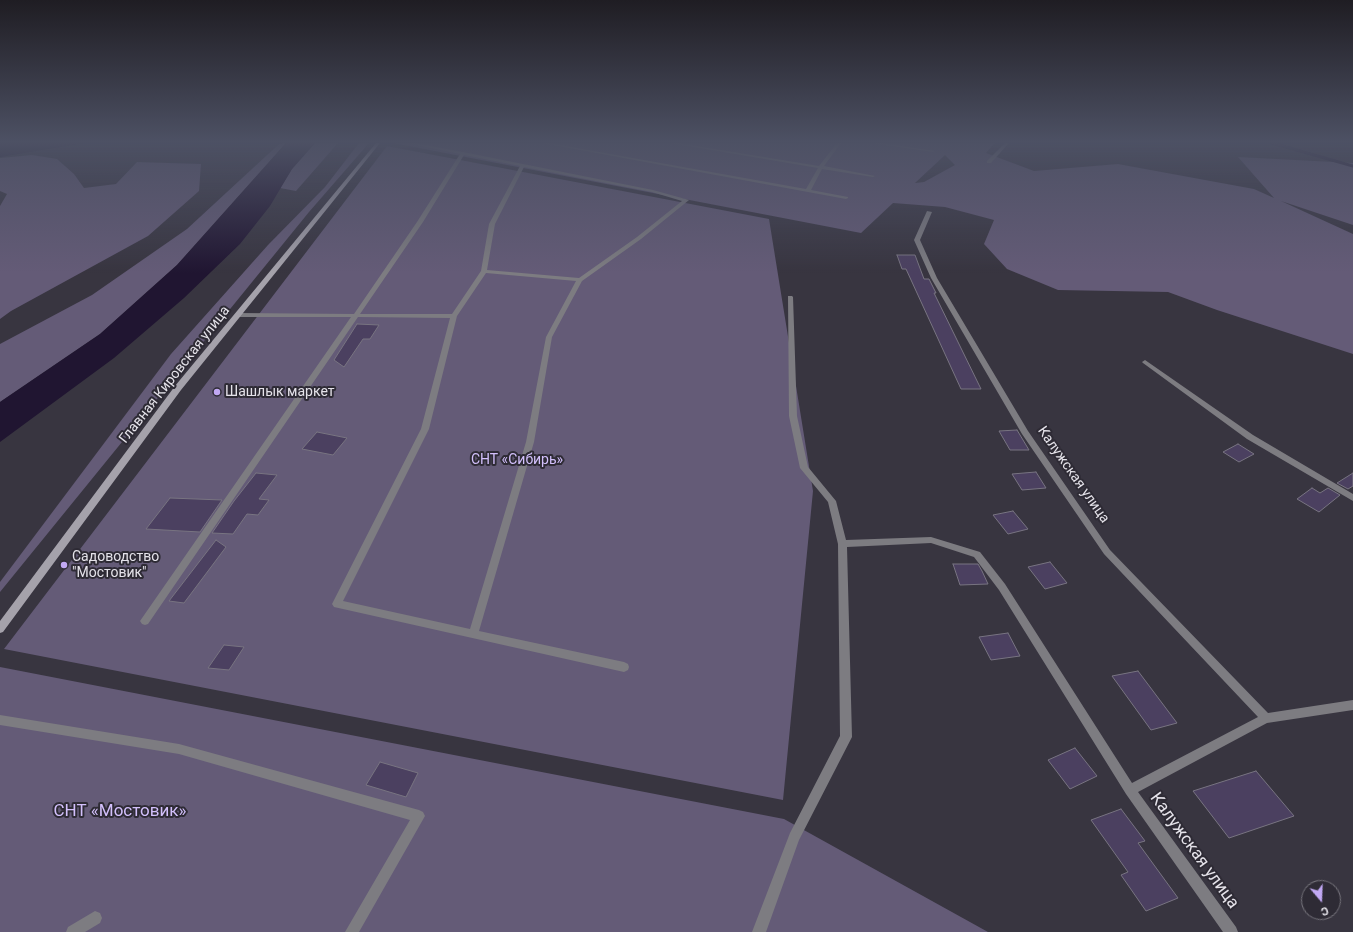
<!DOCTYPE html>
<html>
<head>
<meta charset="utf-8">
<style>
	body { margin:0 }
	#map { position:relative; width:1353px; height:932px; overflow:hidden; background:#383540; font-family:Roboto,sans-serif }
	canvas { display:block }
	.north { position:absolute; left:1301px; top:880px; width:40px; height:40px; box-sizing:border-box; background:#2e2b35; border:1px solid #77757d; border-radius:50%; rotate:161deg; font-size:11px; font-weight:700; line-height:16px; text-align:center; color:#e5e3ea }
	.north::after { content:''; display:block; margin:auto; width:14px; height:18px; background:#c1a8f3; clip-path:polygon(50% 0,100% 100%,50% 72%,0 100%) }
</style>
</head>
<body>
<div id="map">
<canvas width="1353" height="932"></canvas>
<div class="north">С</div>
</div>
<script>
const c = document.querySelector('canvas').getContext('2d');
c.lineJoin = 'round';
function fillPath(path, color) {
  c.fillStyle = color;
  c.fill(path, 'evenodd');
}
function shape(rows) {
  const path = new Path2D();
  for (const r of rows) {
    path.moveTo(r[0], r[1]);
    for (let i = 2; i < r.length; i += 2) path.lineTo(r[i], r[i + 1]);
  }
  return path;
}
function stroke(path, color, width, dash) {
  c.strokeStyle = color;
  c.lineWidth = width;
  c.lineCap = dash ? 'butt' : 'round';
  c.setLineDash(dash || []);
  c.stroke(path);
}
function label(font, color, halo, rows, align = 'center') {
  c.font = font + ' Roboto,sans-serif';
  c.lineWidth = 4;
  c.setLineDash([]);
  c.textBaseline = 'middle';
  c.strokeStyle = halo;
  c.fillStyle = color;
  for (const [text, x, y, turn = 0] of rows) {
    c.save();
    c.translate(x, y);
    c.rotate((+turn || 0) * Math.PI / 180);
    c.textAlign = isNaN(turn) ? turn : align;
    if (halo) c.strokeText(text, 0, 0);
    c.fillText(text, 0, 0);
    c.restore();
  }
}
fillPath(shape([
	[286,143,177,265,100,334,0,402,0,344,92,295,187,229,279,144],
	[315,143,338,143,296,191,280,188,292,169],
	[359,143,369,143,309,212,0,592,0,582,171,354,268,245,325,187],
	[393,143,995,143,986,153,1034,171,1118,164,1254,189,1274,198,1238,157,1353,163,1353,225,1281,201,1353,234,1353,354,1217,310,1168,292,1058,290,1007,269,984,244,994,220,945,207,893,203,861,233],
	[945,155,955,165,924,182,915,183],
	[387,146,769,219,813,491,783,800,4,649],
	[32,155,57,159,74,174,84,188,116,184,137,162,201,164,199,191,148,236,11,311,0,319,0,206,7,194,0,191,0,158],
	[0,667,784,819,988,932,0,932]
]), '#645b77');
fillPath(shape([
	[0,143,84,143,0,157],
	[286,143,315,143,292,169,270,206,240,244,184,298,114,358,0,442,0,402,100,334,177,265]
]), '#201531');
stroke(shape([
	[1272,143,1353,166]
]), '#201531', 3);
const building = shape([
	[897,255,915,255,924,279,929,279,936,293,934,293,981,389,961,389,906,269,902,269,897,255],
	[357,324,379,325,370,339,363,339,344,367,334,360,357,324],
	[1017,430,1029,450,1010,450,999,431,1017,430],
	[317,432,347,438,333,455,302,449,317,432],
	[1238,444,1254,454,1239,462,1223,452,1238,444],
	[1036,472,1046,488,1022,490,1012,474,1036,472],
	[256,473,277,475,259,499,269,500,258,515,247,514,233,534,212,533,234,501,256,473],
	[1353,473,1353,486,1348,489,1337,483,1353,473],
	[1312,488,1320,493,1328,488,1340,495,1319,512,1297,499,1312,488],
	[170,498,222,500,200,532,146,529,170,498],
	[1013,511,1028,529,1008,534,993,515,1013,511],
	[216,540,226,547,184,603,169,601,216,540],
	[1050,562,1067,583,1045,589,1028,567,1050,562],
	[953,564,978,564,982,571,988,584,960,585,953,564],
	[1008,633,1020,656,991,660,979,637,1008,633],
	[224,645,244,647,229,670,208,668,224,645],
	[1138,671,1177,723,1151,730,1112,676,1138,671],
	[1075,748,1097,776,1070,789,1048,760,1075,748],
	[380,762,418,773,406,797,366,785,380,762],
	[1256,771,1294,816,1229,838,1193,791,1256,771],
	[1121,809,1145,841,1138,843,1178,898,1146,911,1121,875,1128,872,1091,820,1121,809]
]);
fillPath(building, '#4b4060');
stroke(building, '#787481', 1);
fillPath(shape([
	[407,143,414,143,463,152,653,190,689,200,641,239,582,281,552,337,534,442,479,631,624,662,628,664,629,667,628,670,624,672,334,607,332,604,421,429,450,318,358,317,148,624,145,625,142,624,140,621,351,317,238,317,235,315,238,313,354,314,417,222,460,154,407,143],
	[464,155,520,166,489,224,481,271,452,314,360,314,423,222,464,155],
	[524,167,652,192,682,201,637,237,579,278,487,270,495,224,524,167],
	[486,273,576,281,546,337,526,442,470,629,343,601,429,429,457,316,486,273],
	[542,143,549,143,806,189,818,168,670,143,678,143,819,166,837,143,841,143,824,166,875,176,873,177,822,169,811,190,848,197,848,198,846,199,542,143],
	[872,143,881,143,935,151,933,152,872,143],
	[0,715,179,744,419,810,423,812,425,816,359,932,345,932,410,820,179,754,0,725,0,715],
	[95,911,100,913,102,918,100,923,85,932,66,932,68,927,95,911]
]), '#7d7c81');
fillPath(shape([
	[1005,143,1009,143,991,163,987,163,987,161,1005,143],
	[927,211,932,212,920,240,937,278,1028,431,1110,550,1268,713,1353,700,1353,710,1267,723,1138,792,1236,927,1238,932,1223,932,1126,794,999,590,974,557,931,543,847,547,852,737,799,840,766,932,752,932,790,833,840,736,838,544,828,502,800,468,789,416,788,296,792,296,793,297,797,416,808,467,836,501,846,540,931,537,980,552,1005,584,1132,783,1258,717,1104,554,1022,434,931,278,914,240,927,211],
	[1145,360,1253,435,1353,494,1353,501,1247,439,1143,363,1142,362,1145,360]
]), '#7d7c81');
fillPath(shape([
	[376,143,380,143,181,390,3,632,0,633,0,621,175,386,376,143]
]), '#a5a2ab');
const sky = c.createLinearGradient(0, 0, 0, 273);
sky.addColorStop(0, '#1f1d23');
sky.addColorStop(0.52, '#4d5164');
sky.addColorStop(1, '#4d516400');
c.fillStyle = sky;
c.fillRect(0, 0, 1353, 273);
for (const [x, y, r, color] of [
	[217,392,4,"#c1a8f3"],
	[64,565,4,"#c1a8f3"]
]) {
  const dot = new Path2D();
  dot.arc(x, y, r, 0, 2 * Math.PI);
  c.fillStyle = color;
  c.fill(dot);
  stroke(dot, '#2e2b35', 1.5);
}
label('14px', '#e5e3ea', '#2e2b35', [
	["Главная Кировская улица",175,375,-52],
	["Калужская улица",1073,475,55]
]);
label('14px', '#e5e3ea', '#2e2b35', [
	["Шашлык маркет",225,392],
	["Садоводство",72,557],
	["\"Мостовик\"",72,573]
], 'left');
label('14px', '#d3c0fc', '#2e2b35', [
	["СНТ «Сибирь»",517,460]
]);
label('17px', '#d3c0fc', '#2e2b35', [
	["СНТ «Мостовик»",120,812]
]);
label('17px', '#e5e3ea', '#2e2b35', [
	["Калужская улица",1194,851,54]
]);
</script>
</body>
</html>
